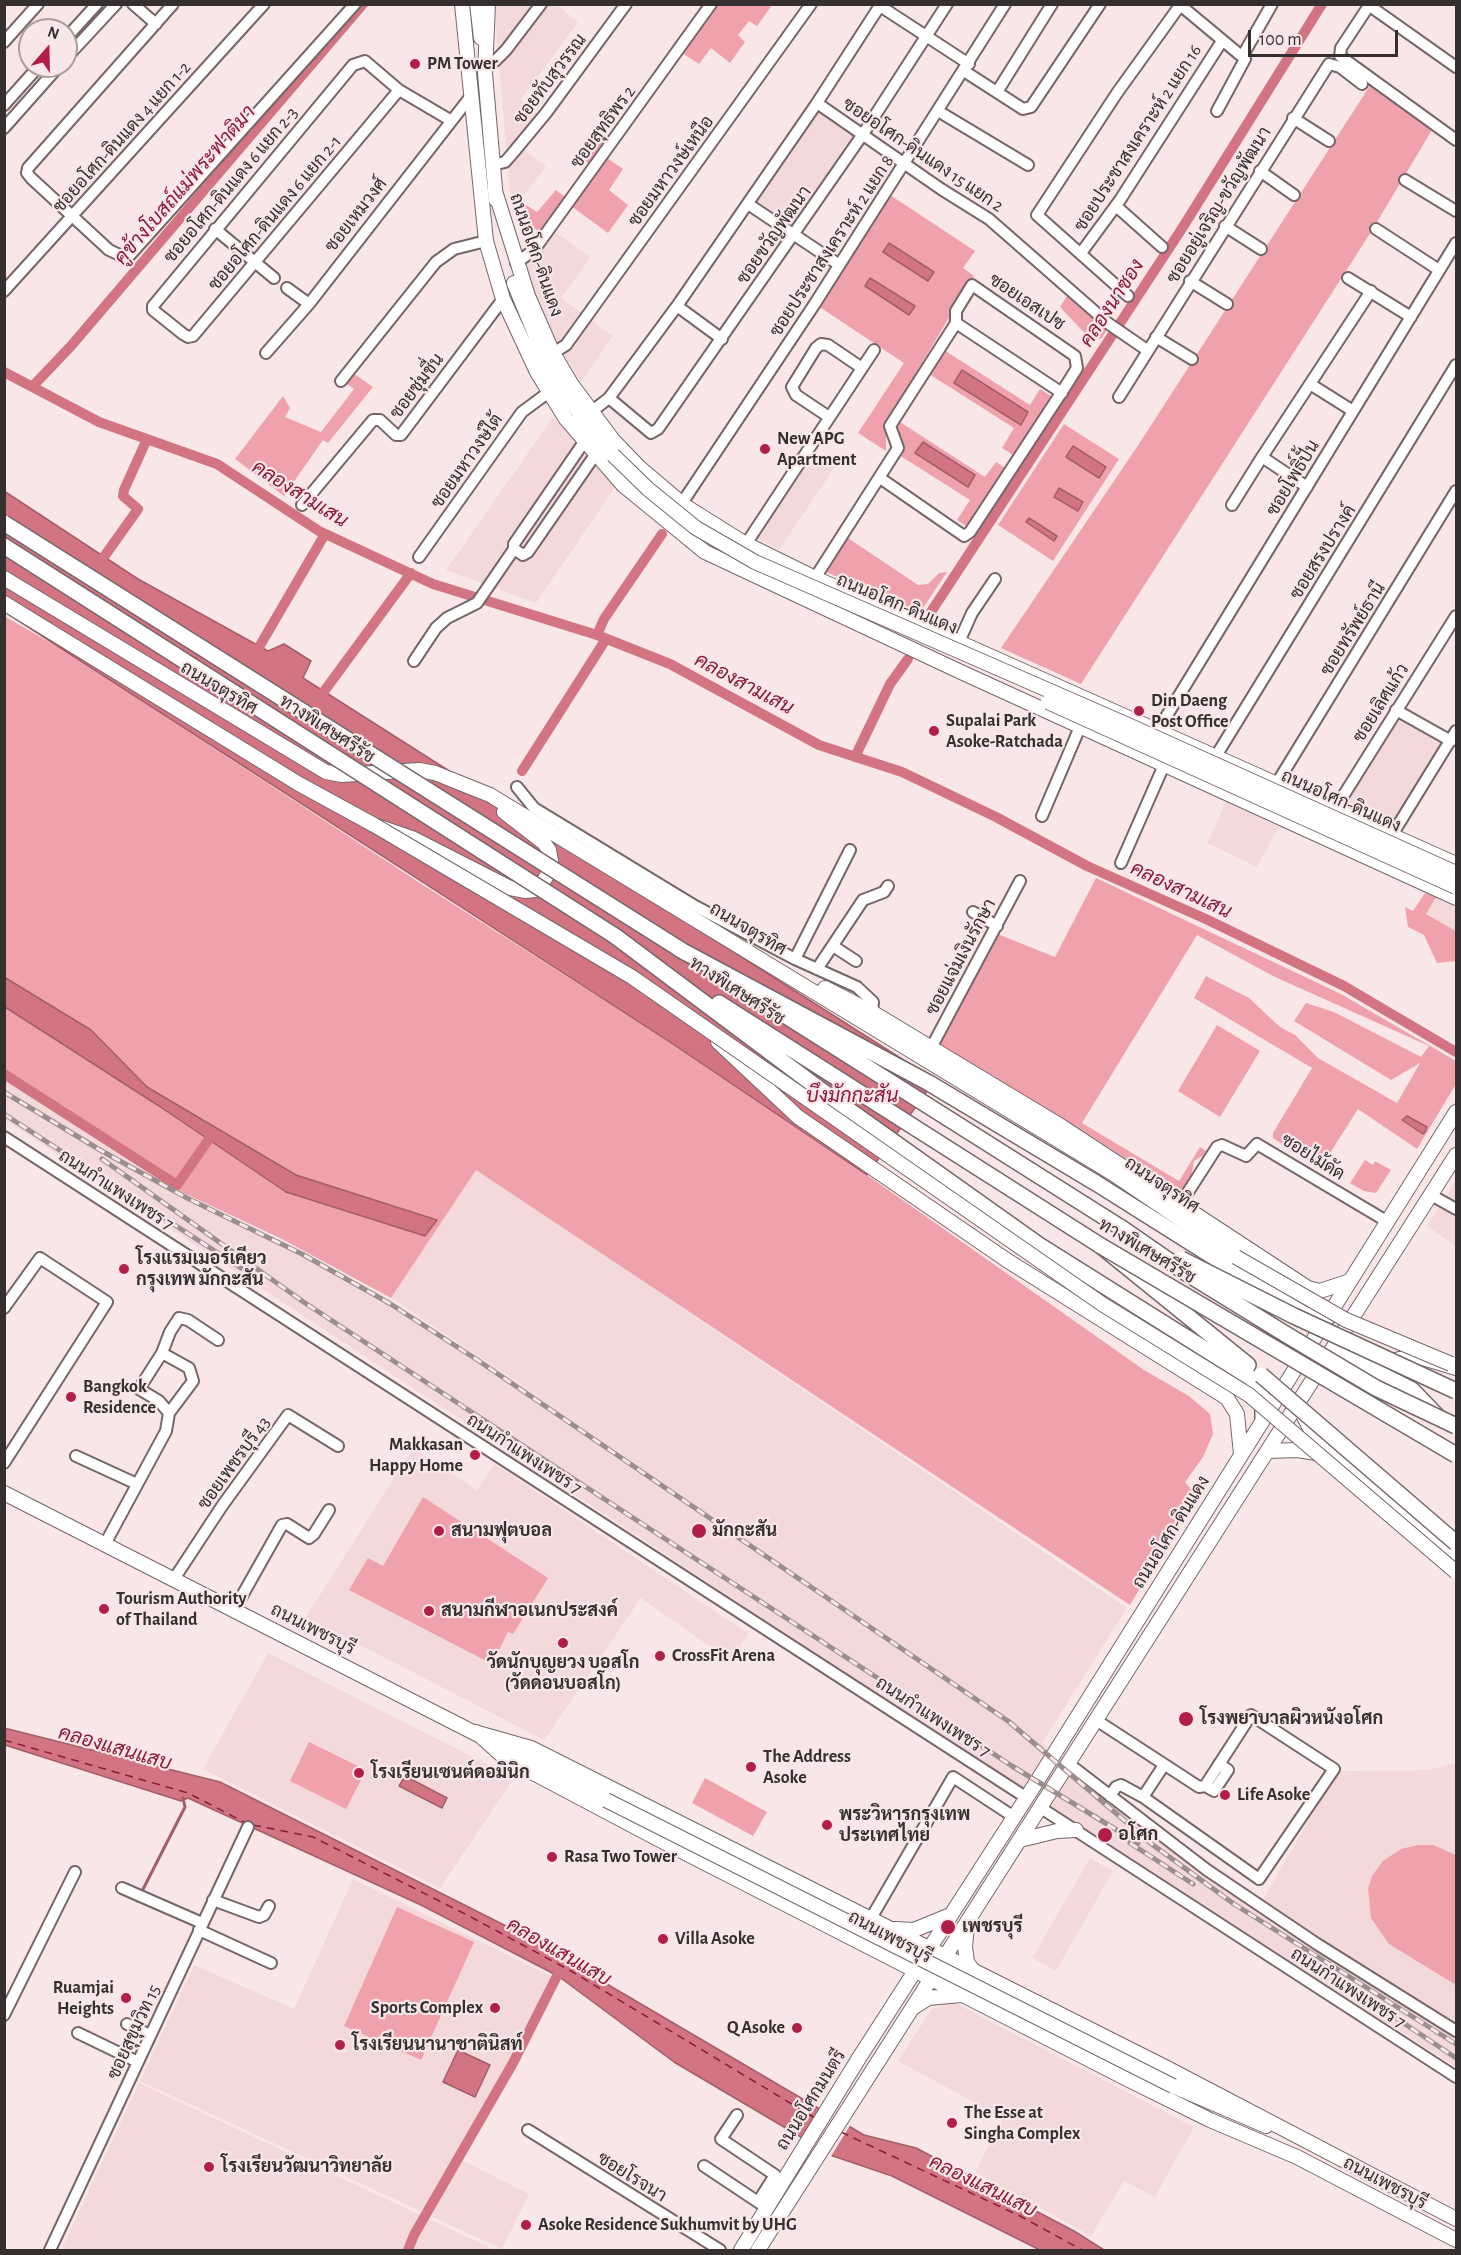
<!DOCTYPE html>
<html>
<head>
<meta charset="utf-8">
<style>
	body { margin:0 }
	#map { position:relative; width:1461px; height:2255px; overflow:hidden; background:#f9e7e8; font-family:"Alegreya Sans",sans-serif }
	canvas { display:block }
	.frame { position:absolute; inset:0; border:6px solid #362f30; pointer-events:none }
	.north { position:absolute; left:18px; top:18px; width:60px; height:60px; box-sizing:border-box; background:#f9e7e8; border:2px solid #ab9d9e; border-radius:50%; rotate:20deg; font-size:16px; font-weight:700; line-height:24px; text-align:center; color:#362f30 }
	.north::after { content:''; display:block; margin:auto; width:21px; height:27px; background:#b11f49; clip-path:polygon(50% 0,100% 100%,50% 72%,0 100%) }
	.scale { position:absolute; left:1248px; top:30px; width:150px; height:27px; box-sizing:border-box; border:3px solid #362f30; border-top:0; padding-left:8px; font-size:18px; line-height:21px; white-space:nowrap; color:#362f30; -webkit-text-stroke:4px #f9e7e8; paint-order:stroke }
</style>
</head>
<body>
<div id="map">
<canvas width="1461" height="2255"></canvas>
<div class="frame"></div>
<div class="north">N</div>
<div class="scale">100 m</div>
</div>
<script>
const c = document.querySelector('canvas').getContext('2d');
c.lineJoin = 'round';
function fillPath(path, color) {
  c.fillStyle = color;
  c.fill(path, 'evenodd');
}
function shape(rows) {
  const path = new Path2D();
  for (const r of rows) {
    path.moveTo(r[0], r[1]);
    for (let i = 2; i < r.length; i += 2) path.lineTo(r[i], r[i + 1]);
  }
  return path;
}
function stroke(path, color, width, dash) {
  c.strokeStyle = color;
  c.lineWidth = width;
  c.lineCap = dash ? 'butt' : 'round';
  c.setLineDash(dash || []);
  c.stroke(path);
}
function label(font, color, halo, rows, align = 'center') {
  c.font = font + ' "Alegreya Sans",Sarabun,sans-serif';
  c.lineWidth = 4.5;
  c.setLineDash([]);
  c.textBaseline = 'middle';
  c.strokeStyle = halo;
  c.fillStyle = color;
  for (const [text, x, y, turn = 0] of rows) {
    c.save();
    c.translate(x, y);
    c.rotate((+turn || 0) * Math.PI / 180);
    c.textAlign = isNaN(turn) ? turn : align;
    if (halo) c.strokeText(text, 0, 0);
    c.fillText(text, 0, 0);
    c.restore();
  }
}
fillPath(shape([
	[494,5,557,5,578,22,521,99,546,119,523,149,546,166,515,207,510,191],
	[817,105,863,136,795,236,745,203],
	[553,230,591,257,561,298,613,336,581,382,550,331,527,277,524,264,534,256],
	[553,417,616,486,536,603,446,570],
	[806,446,835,467,779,550,746,531],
	[1393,706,1456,741,1400,831,1337,800],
	[1226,802,1279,827,1257,867,1207,843],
	[1436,897,1456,908,1456,931,1426,913],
	[4,1080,173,1188,391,1301,570,1417,391,1298,476,1169,1127,1608,1042,1743,1263,1899,1338,1771,1427,1770,1456,1763,1456,2067,1091,1834,5,1120],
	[1456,1180,1456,1246,1427,1226],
	[413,1448,477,1490,495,1464,749,1634,729,1660,641,1598,544,1740,306,1617],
	[268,1653,514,1778,440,1888,203,1769],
	[1090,1858,1113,1871,1056,1971,1032,1958],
	[353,1879,559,1980,458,2158,529,2194,502,2249,140,2081,194,1965,294,2009],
	[947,2003,955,2003,1194,2127,1155,2197,1124,2181,1091,2236,975,2172,1003,2118,898,2061,931,2010],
	[139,2083,495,2250,61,2250]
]), '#f4d9db');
fillPath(shape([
	[717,5,772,5,757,26,749,21,738,35,745,42,730,63,711,48,699,64,682,53],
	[1371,84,1432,130,1371,232,1081,684,1001,648,1139,444],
	[598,138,607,144,592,166,582,158],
	[607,158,623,169,609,190,628,205,608,233,571,206],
	[556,190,568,199,543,235,518,216,515,207,520,201,537,212],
	[890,195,975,251,963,268,974,276,886,423,886,451,858,433,904,363,818,306],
	[1069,293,1108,328,1102,338,1092,341,1060,307],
	[944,350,1030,405,1040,389,1051,396,1013,455,1002,448,1014,428,929,374],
	[353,373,373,387,328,443,323,440,284,496,235,459,283,396,290,408,285,417,321,432,354,389,347,384],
	[900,422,985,477,996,462,1007,469,969,528,957,520,970,500,899,455,901,439,895,430],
	[1064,424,1119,459,1053,561,998,525],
	[848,538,918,585,928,584,939,573,947,572,919,614,824,571],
	[4,616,65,651,420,883,670,1042,867,1175,1144,1370,1189,1396,1210,1414,1213,1434,1203,1457,1185,1482,1196,1495,1130,1605,476,1170,391,1298,282,1239,173,1188,5,1080],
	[1096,878,1341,994,1456,1061,1456,1084,1417,1149,1358,1109,1320,1169,1273,1138,1273,1133,1312,1068,1194,998,1206,976,1249,998,1280,1027,1295,1035,1318,1058,1397,1103,1420,1063,1391,1080,1294,1021,1306,1003,1334,1012,1421,1057,1429,1046,1275,977,1197,935,1082,1123,1179,1181,1200,1147,1206,1151,1204,1155,1194,1161,1191,1178,1182,1189,1174,1190,1079,1128,939,1044,995,933,1055,957],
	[1425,893,1436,897,1426,914,1456,931,1456,961,1437,963,1424,935,1408,927,1405,907,1413,911],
	[1217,1025,1260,1051,1220,1117,1178,1091],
	[1365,1160,1373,1165,1375,1161,1391,1170,1376,1193,1364,1191,1350,1183],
	[423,1497,548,1578,513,1634,508,1632,492,1664,349,1590,368,1558,383,1566],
	[309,1742,366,1770,346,1809,290,1781],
	[705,1778,767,1812,753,1836,692,1803],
	[1418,1845,1433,1845,1456,1855,1456,1985,1389,1944,1371,1918,1368,1889,1372,1876,1383,1861,1401,1849],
	[397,1907,474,1942,421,2060,344,2026]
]), '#f0a2ac');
const water = shape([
	[889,243,934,272,928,281,883,252,889,243],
	[870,278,915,306,909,315,865,286,870,278],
	[962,370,1028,412,1021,425,954,383,962,370],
	[923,442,975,475,968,487,915,453,923,442],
	[1073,446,1106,467,1099,478,1066,457,1073,446],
	[1059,488,1083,502,1078,511,1054,497,1059,488],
	[4,491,138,579,268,651,284,644,311,661,303,678,935,1080,867,1175,670,1042,5,612,4,491],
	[1029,518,1057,536,1054,541,1026,522,1029,518],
	[4,977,91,1030,147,1087,296,1175,437,1220,425,1236,286,1192,159,1106,5,1007,4,977],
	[1407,1116,1427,1127,1425,1132,1423,1134,1402,1120,1407,1116],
	[4,1728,220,1782,520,1933,864,2135,916,2148,1074,2231,1104,2250,1040,2250,892,2176,833,2156,674,2062,558,1976,421,1905,188,1798,181,1801,5,1745,4,1728],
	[405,1776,447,1798,442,1808,399,1786,405,1776],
	[458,2050,490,2065,475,2097,443,2082,458,2050]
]);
fillPath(water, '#d27482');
stroke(water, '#a35f69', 1.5);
fillPath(shape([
	[821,2106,851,2124,830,2158,799,2141]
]), '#f9e7e8');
stroke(shape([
	[137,1901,185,1807,183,1798]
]), '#a35f69', 3);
stroke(shape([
	[4,372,99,422,217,464,319,531,433,584,597,635,670,664,819,745,902,772,996,817,1087,866,1208,920,1344,986,1456,1052],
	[32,387,71,346,363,4],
	[101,561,138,509,123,496,124,490,147,439],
	[927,618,1181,230,1322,4],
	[597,635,604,619,662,534],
	[255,654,325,534],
	[317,701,411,573],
	[855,757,890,684,908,659],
	[522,771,606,639],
	[4,1074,177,1185,209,1139],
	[408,2250,414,2235,513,2063,560,1970]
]), '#d27482', 10);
stroke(shape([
	[4,1740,188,1793,246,1823],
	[253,1825,313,1837,469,1916,571,1971,815,2118],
	[841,2132,1020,2216,1082,2250]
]), '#8c1a39', 1.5, [8, 6]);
const minor = shape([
	[133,4,156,24],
	[173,4,28,168,27,173,31,178,109,250,122,256,130,255,355,4],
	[1179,4,1245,59,1217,111],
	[1367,4,1456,67],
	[1370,4,1341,48,1340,56,1456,140],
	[880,6,969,64],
	[66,38,97,4],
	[4,42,38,4],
	[1243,55,1272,4],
	[66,58,116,4],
	[486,65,495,61,506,50,541,4],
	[964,71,1023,109,1031,107,1100,4],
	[399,90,193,336,188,337,183,334,153,310,153,306,353,65,365,61,399,90,450,120],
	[997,92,1052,4],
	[817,103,941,189,989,219,1109,324,1147,350],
	[4,105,39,66],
	[938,111,1028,165],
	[1293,118,1329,141],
	[4,128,59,66],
	[492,165,505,162,512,154,546,113,626,4],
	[1260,171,1294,195],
	[1405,180,1456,211],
	[748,204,838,264],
	[1116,206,1162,247],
	[1225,226,1261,249],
	[215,229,274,278],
	[1376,229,1439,270],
	[1081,253,1120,200,1222,41],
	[516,263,534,250,711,4],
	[1348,278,1411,317],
	[1190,281,1227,304],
	[287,288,309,304],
	[4,291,264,4],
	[1128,296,1037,215,1117,93,1181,4],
	[677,306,722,339],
	[956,323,1062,393],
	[1156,337,1192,359],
	[266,353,309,304,471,96],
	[553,353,566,345,811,4],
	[341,381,436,262,454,249,486,241],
	[1310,384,1353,411],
	[1119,397,1329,64,1340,67,1362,84],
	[609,398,651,433,658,429,863,134,947,4],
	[591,412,609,398,677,306,817,103,881,4],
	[829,417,796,395,792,387,816,348,821,344,828,345,862,368],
	[584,442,514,544,514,549,523,555,528,552,595,455],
	[1262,457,1371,291],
	[682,503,814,305,1005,4],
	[302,505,373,420,380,420,396,435,401,435,503,299],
	[1232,505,1262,457,1307,487],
	[746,544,874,350],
	[419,557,522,412,549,392],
	[815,578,898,448,890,426,956,323,956,311,972,285,1075,356,1077,368,1067,384,970,532,964,536,880,478],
	[959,642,972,613,995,579],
	[414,661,436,628,447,618,477,603,514,549],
	[1396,710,1451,741],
	[1158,730,1456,243],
	[1216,756,1456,365],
	[1277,783,1456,491],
	[517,787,534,808,695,906,795,959,857,987,873,1002,872,1012],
	[1335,809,1456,616],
	[1042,816,1080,727],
	[1392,835,1456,731],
	[1121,863,1164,765],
	[973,912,997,926],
	[833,946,856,961],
	[795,959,850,850],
	[817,969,863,900,884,892,888,886],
	[931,1048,1020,881],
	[4,1137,1027,1798],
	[1431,1195,1456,1209],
	[1181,1203,1217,1147,1222,1145,1246,1156,1257,1144,1388,1222],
	[4,1308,40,1258,107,1302,4,1463],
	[162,1353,189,1368,193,1381,169,1413],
	[76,1456,137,1484],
	[105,1544,166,1431,169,1413,159,1401,139,1389,162,1353,170,1332,179,1318,188,1320,218,1340],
	[174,1579,222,1506,288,1415,338,1446],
	[234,1610,282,1525,287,1524,309,1538,314,1534,329,1510],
	[1096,1720,1199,1787,1205,1786,1251,1715,1334,1769,1259,1879,1143,1797],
	[1069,1764,1207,1870,1317,1944,1456,2031],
	[1205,1786,1214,1791,1228,1770,1219,1764],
	[1110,1796,1116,1787,1121,1785,1143,1797,1164,1765],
	[1041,1808,1456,2077],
	[122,1888,202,1923],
	[213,1900,259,1917,264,1915,269,1906],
	[870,1920,953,1777,1014,1817],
	[199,1930,271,1963],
	[4,2015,75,1872],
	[127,2024,150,2035],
	[78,2033,138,2062],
	[737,2115,721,2139,775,2175,758,2202,767,2208],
	[528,2130,720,2250],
	[704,2166,758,2202],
	[50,2250,248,1827]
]);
const major = shape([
	[462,4,486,241,503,299,537,372,566,419,623,485,705,552,961,672,1456,898],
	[477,4,481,38],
	[488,4,485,73,496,200],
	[495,191,528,296,553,353,572,385,613,440,639,467,685,506,744,543,815,578,1456,864],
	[514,283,549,368,588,426,613,455],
	[4,578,326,772,342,775,419,770,435,773,490,795,1112,1173,1236,1257],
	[4,603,299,784,374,825,412,838,510,888,526,891,535,890,543,882,552,867,549,850,544,843,504,812],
	[825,988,872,1012,1061,1126,1308,1288,1320,1291,1350,1281],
	[718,1042,798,1117,1008,1261,1227,1398,1237,1414,1241,1454],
	[1343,1334,1342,1350,1346,1356,1371,1369,1399,1359,1423,1358,1456,1368],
	[1301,1411,1314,1436,1456,1558],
	[1268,1451,1298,1450,1322,1454],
	[4,1493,606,1800],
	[476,1732,505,1758,658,1839,1127,2079,1210,2120,1297,2157,1456,2240],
	[478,1733,531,1748,1165,2067,1456,2219],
	[1020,1840,1057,1831,1076,1830],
	[967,1926,965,1947,967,1962,974,1972],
	[895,1929,914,1930,948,1916],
	[914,2007,928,1998,961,1995],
	[1173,2086,1266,2126],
	[741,2250,859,2058,1034,1786,1456,1112],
	[758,2250,1456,1155]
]);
const highway = shape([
	[4,546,175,655],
	[567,878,686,953],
	[615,936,818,1088,1039,1245,1251,1378,1263,1395,1263,1418],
	[679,949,929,1083,1096,1183,1304,1314,1316,1317,1329,1316],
	[719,1003,1101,1246,1248,1365],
	[767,1004,1120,1227],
	[1371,1369,1412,1390,1438,1417]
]);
stroke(minor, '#766668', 14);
stroke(major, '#766668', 16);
stroke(highway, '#766668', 18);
stroke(minor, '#fff', 10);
stroke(major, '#fff', 14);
stroke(highway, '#fff', 15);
const rail = shape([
	[4,1092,100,1150,187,1198,302,1254,389,1303,476,1359,1008,1721,1153,1845,1234,1904,1456,2044],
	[4,1114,241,1268],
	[102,1159,305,1303,1012,1766,1138,1843],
	[1130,1843,1193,1884],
	[1366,1998,1456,2058]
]);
stroke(rail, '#9b8e8f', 5);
stroke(rail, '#f9e7e8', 3, [9]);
const majorBridge = shape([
	[613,455,648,489,696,528,755,562,1128,725,1456,873],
	[1048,702,1456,887],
	[374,825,632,977,1102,1304,1249,1395,1456,1572],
	[1236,1257,1346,1320,1451,1364],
	[606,1800,1173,2086]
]);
const highwayBridge = shape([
	[4,523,567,878],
	[175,655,615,936],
	[1120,1227,1188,1274,1287,1335,1376,1388,1456,1426],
	[1101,1246,1456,1455],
	[1181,1259,1294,1316,1456,1391],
	[1261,1375,1456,1543]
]);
stroke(majorBridge, '#766668', 16, []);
stroke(highwayBridge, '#766668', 18, []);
stroke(majorBridge, '#fff', 14);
stroke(highwayBridge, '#fff', 15);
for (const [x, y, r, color] of [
	[415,64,6,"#b11f49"],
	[765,449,6,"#b11f49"],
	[1139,711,6,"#b11f49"],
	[934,731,6,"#b11f49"],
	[124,1269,6,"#b11f49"],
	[71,1397,6,"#b11f49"],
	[475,1455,6,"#b11f49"],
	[439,1531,6,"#b11f49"],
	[699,1531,8,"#b11f49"],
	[104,1609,6,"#b11f49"],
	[429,1611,6,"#b11f49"],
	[563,1643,6,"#b11f49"],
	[660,1656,6,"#b11f49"],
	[1186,1719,8,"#b11f49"],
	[751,1767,6,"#b11f49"],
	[359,1773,6,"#b11f49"],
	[1225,1795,6,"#b11f49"],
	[827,1825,6,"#b11f49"],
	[1105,1835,8,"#b11f49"],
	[552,1857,6,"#b11f49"],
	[948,1927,8,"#b11f49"],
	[663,1939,6,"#b11f49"],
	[126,1998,6,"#b11f49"],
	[495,2008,6,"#b11f49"],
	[797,2028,6,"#b11f49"],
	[340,2045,6,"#b11f49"],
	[952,2123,6,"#b11f49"],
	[209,2167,6,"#b11f49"],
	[526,2225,6,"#b11f49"]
]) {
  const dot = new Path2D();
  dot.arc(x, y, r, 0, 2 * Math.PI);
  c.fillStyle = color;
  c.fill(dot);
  stroke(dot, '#f9e7e8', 2);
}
label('bold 18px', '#362f30', '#f9e7e8', [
	["PM Tower",427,64],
	["New APG",777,439],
	["Apartment",777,460],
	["Din Daeng",1151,701],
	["Post Office",1151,722],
	["Supalai Park",946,721],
	["Asoke-Ratchada",946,742],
	["โรงแรมเมอร์เคียว",136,1259],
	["กรุงเทพ มักกะสัน",136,1280],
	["Bangkok",83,1387],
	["Residence",83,1408],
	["Makkasan",463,1445,"right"],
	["Happy Home",463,1466,"right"],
	["สนามฟุตบอล",451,1531],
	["มักกะสัน",712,1531],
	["Tourism Authority",116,1599],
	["of Thailand",116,1620],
	["สนามกีฬาอเนกประสงค์",441,1611],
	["CrossFit Arena",672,1656],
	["วัดนักบุญยวง บอสโก",563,1663,"center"],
	["(วัดดอนบอสโก)",563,1684,"center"],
	["โรงพยาบาลผิวหนังอโศก",1200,1719],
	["The Address",763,1757],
	["Asoke",763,1778],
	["โรงเรียนเซนต์ดอมินิก",371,1773],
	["Life Asoke",1237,1795],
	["พระวิหารกรุงเทพ",839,1815],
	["ประเทศไทย",839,1836],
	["อโศก",1118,1835],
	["Rasa Two Tower",564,1857],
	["เพชรบุรี",962,1927],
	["Villa Asoke",675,1939],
	["Ruamjai",114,1988,"right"],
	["Heights",114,2009,"right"],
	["Sports Complex",483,2008,"right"],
	["Q Asoke",785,2028,"right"],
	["โรงเรียนนานาชาตินิสท์",352,2045],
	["The Esse at",964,2113],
	["Singha Complex",964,2134],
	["โรงเรียนวัฒนาวิทยาลัย",221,2167],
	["Asoke Residence Sukhumvit by UHG",538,2225]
], 'left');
label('18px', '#362f30', '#f9e7e8', [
	["ซอยทับสุวรรณ",550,79,-53],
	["ซอยสุทธิพร 2",603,127,-54],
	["ซอยอโศก-ดินแดง 4 แยก 1-2",122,137,-48],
	["ซอยประชาสงเคราะห์ 2 แยก 16",1138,138,-57],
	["ซอยอโศก-ดินแดง 15 แยก 2",923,155,34],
	["ซอยมหาวงษ์เหนือ",671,171,-54],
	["ซอยอโศก-ดินแดง 6 แยก 2-3",231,185,-50],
	["ซอยอยู่เจริญ-ขวัญพัฒนา",1219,205,-58],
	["ซอยอโศก-ดินแดง 6 แยก 2-1",275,213,-50],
	["ซอยเหมวงศ์",356,215,-52],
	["ซอยขวัญพัฒนา",774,235,-55],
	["ซอยประชาสงเคราะห์ 2 แยก 8",832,246,-57],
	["ถนนอโศก-ดินแดง",536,255,71],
	["ซอยเอสเปซ",1027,302,34],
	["ซอยชุ่มชื่น",417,386,-53],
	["ซอยมหาวงษ์ใต้",467,461,-55],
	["ซอยโพธิ์ปั้น",1293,478,-59],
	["ซอยสรงปรางค์",1323,552,-58],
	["ถนนอโศก-ดินแดง",897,604,23],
	["ซอยทรัพย์ธานี",1353,629,-58],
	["ถนนจตุรทิศ",219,688,31],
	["ซอยเลิศแก้ว",1381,703,-58],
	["ทางพิเศษศรีรัช",327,729,33],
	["ถนนอโศก-ดินแดง",1341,801,24],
	["ถนนจตุรทิศ",748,929,31],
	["ซอยแจ่มเงินรักษา",961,957,-62],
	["ทางพิเศษศรีรัช",737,991,33],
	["ซอยไม้ดัด",1313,1157,32],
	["ถนนจตุรทิศ",1162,1185,34],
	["ถนนกำแพงเพชร 7",116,1190,33],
	["ทางพิเศษศรีรัช",1147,1251,31],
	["ถนนกำแพงเพชร 7",524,1454,33],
	["ซอยเพชรบุรี 43",234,1463,-54],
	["ถนนอโศก-ดินแดง",1171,1532,-58],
	["ถนนเพชรบุรี",313,1629,27],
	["ถนนกำแพงเพชร 7",933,1717,33],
	["ถนนเพชรบุรี",890,1937,28],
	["ถนนกำแพงเพชร 7",1348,1988,33],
	["ซอยสุขุมวิท 15",134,2032,-65],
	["ถนนอโศกมนตรี",811,2100,-58],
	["ซอยโรจนา",632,2177,32],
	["ถนนเพชรบุรี",1385,2183,28]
]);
label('italic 20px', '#8c1a39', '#f9e7e8', [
	["คูข้างโบสถ์แม่พระฟาติมา",185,185,-49],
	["คลองนาซอง",1112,303,-57],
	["คลองสามเสน",300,494,32],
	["คลองสามเสน",744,684,28],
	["คลองสามเสน",1181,890,25],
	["บึงมักกะสัน",852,1096],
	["คลองแสนแสบ",115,1748,16],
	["คลองแสนแสบ",559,1952,30],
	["คลองแสนแสบ",983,2186,26]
]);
</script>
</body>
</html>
